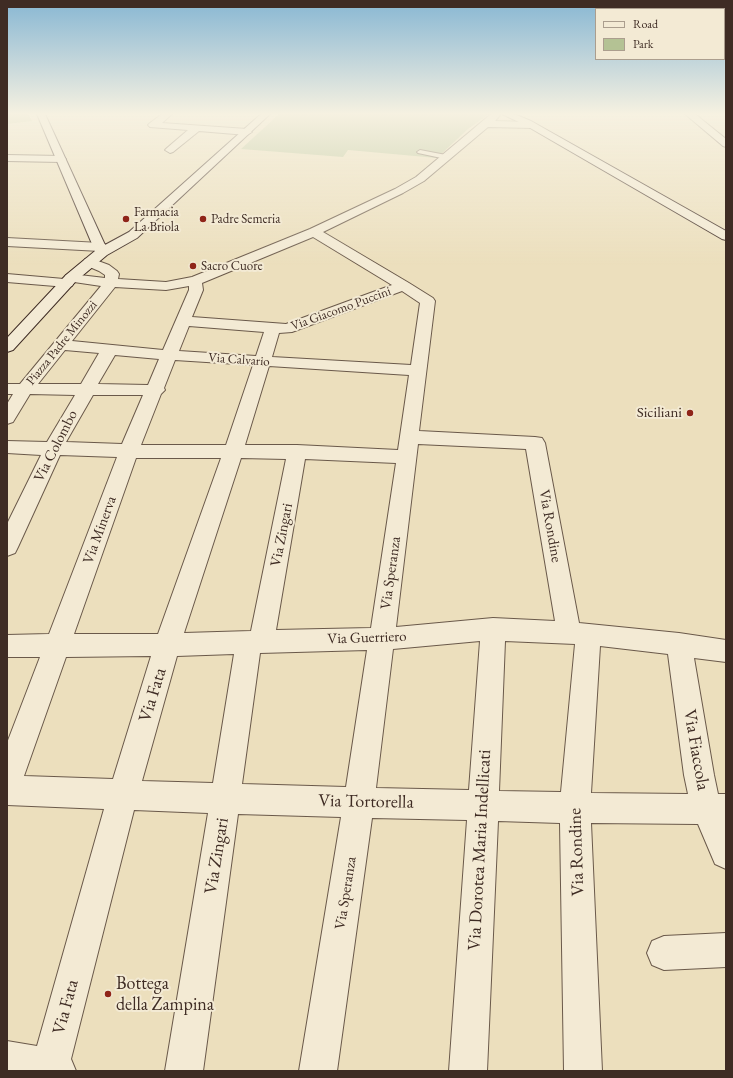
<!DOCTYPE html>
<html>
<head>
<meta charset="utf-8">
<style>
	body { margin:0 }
	#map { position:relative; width:733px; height:1078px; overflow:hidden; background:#ecdfbd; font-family:"EB Garamond",serif }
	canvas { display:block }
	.frame { position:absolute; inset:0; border:8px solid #3f2c24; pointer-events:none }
	.legend { position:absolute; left:595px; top:8px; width:130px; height:52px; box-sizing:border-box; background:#f3ead4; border:1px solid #ab9e8e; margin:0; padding:5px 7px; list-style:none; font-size:12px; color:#3f2c24 }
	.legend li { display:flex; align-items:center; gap:8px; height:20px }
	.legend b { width:20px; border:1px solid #ab9e8e }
</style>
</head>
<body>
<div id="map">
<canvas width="733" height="1078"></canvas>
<div class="frame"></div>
<ul class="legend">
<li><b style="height:5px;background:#f3ead4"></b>Road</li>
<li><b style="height:11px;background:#b4c294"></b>Park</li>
</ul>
</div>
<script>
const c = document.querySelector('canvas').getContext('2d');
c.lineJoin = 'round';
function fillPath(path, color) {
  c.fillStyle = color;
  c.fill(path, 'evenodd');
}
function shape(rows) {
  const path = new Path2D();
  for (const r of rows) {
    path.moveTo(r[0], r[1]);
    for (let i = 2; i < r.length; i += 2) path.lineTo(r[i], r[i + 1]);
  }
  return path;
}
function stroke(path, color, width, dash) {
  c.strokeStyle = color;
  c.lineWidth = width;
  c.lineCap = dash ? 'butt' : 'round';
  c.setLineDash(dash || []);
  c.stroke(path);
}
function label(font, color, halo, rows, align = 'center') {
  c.font = font + ' "EB Garamond",serif';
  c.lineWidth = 4;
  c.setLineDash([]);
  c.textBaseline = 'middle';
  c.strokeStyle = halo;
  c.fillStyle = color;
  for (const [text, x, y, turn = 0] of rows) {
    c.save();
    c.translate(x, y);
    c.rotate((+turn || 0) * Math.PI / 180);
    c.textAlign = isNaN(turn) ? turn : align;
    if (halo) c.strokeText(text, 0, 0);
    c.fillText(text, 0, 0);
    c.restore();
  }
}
fillPath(shape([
	[7,114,28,114,32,121,7,124],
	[279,114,489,114,468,129,437,158,348,150,343,157,241,149]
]), '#b4c294');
const lane = shape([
	[420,150,446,155,449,157,446,159,418,153,417,152,420,150]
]);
const street = shape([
	[162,114,172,114,162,123,247,129,252,132,247,135,199,131,173,152,170,153,165,150,167,148,188,130,150,127,148,125,150,123,162,114],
	[491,114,501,114,495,121,532,122,537,125,532,128,488,127,424,181,403,193,323,232,409,283,433,298,435,301,419,431,535,437,542,438,545,443,579,623,679,633,726,640,726,662,694,658,714,775,718,794,726,794,726,869,715,864,698,824,591,823,602,1071,564,1071,560,823,498,821,487,1071,449,1071,467,820,372,818,337,1071,299,1071,341,817,238,814,203,1071,165,1071,208,813,134,810,71,1059,76,1071,7,1071,7,1041,37,1046,104,809,7,805,7,743,40,657,7,657,7,635,49,634,117,457,60,455,18,547,15,553,7,556,7,524,41,455,7,453,7,441,47,442,75,395,30,394,13,422,7,424,7,404,13,394,7,394,7,384,20,384,101,286,74,282,72,286,67,287,7,282,7,274,64,279,66,275,71,274,105,278,105,275,99,271,85,265,83,262,85,259,90,258,109,265,117,271,119,274,118,279,166,282,192,277,310,229,395,189,416,177,491,114],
	[313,237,392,285,286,324,192,317,203,290,202,283,313,237],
	[189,286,189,290,163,350,72,341,115,287,166,290,189,286],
	[402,291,420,303,411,365,272,357,279,333,292,332,402,291],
	[189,326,264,332,256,356,179,351,189,326],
	[65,350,99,353,81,384,38,384,65,350],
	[115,355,159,359,148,385,98,384,115,355],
	[175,360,253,365,226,445,141,445,161,394,165,390,164,388,175,360],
	[269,366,409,375,398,450,297,445,245,445,269,366],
	[93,395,143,395,122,444,66,442,93,395],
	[418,444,526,449,555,621,493,618,396,627,418,444],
	[136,458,221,458,158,634,74,634,136,458],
	[241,458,286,459,251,631,184,633,241,458],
	[305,459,396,463,371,628,276,630,305,459],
	[480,641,469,790,376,788,393,649,480,641],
	[505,641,575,644,561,792,499,791,505,641],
	[600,646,668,654,684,775,688,794,591,793,600,646],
	[367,650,346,787,242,784,260,653,367,650],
	[234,654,213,783,142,781,177,656,234,654],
	[151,656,113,779,24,776,66,657,151,656],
	[685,114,695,114,726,139,726,147,723,146,685,114],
	[7,155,61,156,66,159,61,162,7,161,7,155],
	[7,238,100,243,105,244,106,247,105,250,100,251,7,246,7,238],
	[726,933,726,967,664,970,652,965,647,953,652,941,664,936,726,933]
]);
const secondary = shape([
	[37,114,45,114,105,245,129,232,261,114,270,114,137,238,107,255,76,281,13,350,7,352,7,338,66,275,95,251,37,114],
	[502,114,514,114,531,121,726,231,726,240,722,239,525,125,502,114]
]);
stroke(lane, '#6a594a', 2);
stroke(street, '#6a594a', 2);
stroke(secondary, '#3f2c24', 2);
fillPath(lane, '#f3ead4');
fillPath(street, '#f3ead4');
fillPath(secondary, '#f3ead4');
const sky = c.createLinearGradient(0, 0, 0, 265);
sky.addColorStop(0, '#88b7d3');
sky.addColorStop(0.43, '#f6f1e1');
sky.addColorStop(1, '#f6f1e100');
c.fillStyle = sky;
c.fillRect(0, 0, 733, 265);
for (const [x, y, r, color] of [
	[126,219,4,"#8f2418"],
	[203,219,4,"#8f2418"],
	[193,266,4,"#8f2418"],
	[690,413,4,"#8f2418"],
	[108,994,4,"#8f2418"]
]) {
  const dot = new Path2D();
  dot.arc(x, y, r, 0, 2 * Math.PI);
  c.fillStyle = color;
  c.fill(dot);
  stroke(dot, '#f3ead4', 1.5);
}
label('13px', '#3f2c24', '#f3ead4', [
	["Farmacia",134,212],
	["La Briola",134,227],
	["Padre Semeria",211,219],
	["Sacro Cuore",201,266]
], 'left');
label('13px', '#3f2c24', '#f3ead4', [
	["Via Giacomo Puccini",341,309,-20],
	["Piazza Padre Minozzi",62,343,-51],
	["Via Calvario",239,360,4]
]);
label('15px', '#3f2c24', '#f3ead4', [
	["Siciliani",682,413]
], 'right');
label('15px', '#3f2c24', '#f3ead4', [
	["Via Colombo",56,446,-63],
	["Via Rondine",550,526,80],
	["Via Minerva",100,530,-70],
	["Via Zingari",282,535,-79],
	["Via Speranza",391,573,-82],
	["Via Guerriero",367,638,-2],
	["Via Speranza",346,893,-81]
]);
label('18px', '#3f2c24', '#f3ead4', [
	["Via Fata",153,695,-73],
	["Via Fiaccola",696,750,80],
	["Via Tortorella",366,802,1],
	["Via Dorotea Maria Indellicati",480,850,-87],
	["Via Rondine",577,852,-92],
	["Via Zingari",217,856,-81],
	["Via Fata",66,1007,-75]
]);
label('18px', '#3f2c24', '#f3ead4', [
	["Bottega",116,984],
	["della Zampina",116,1005]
], 'left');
</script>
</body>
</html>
